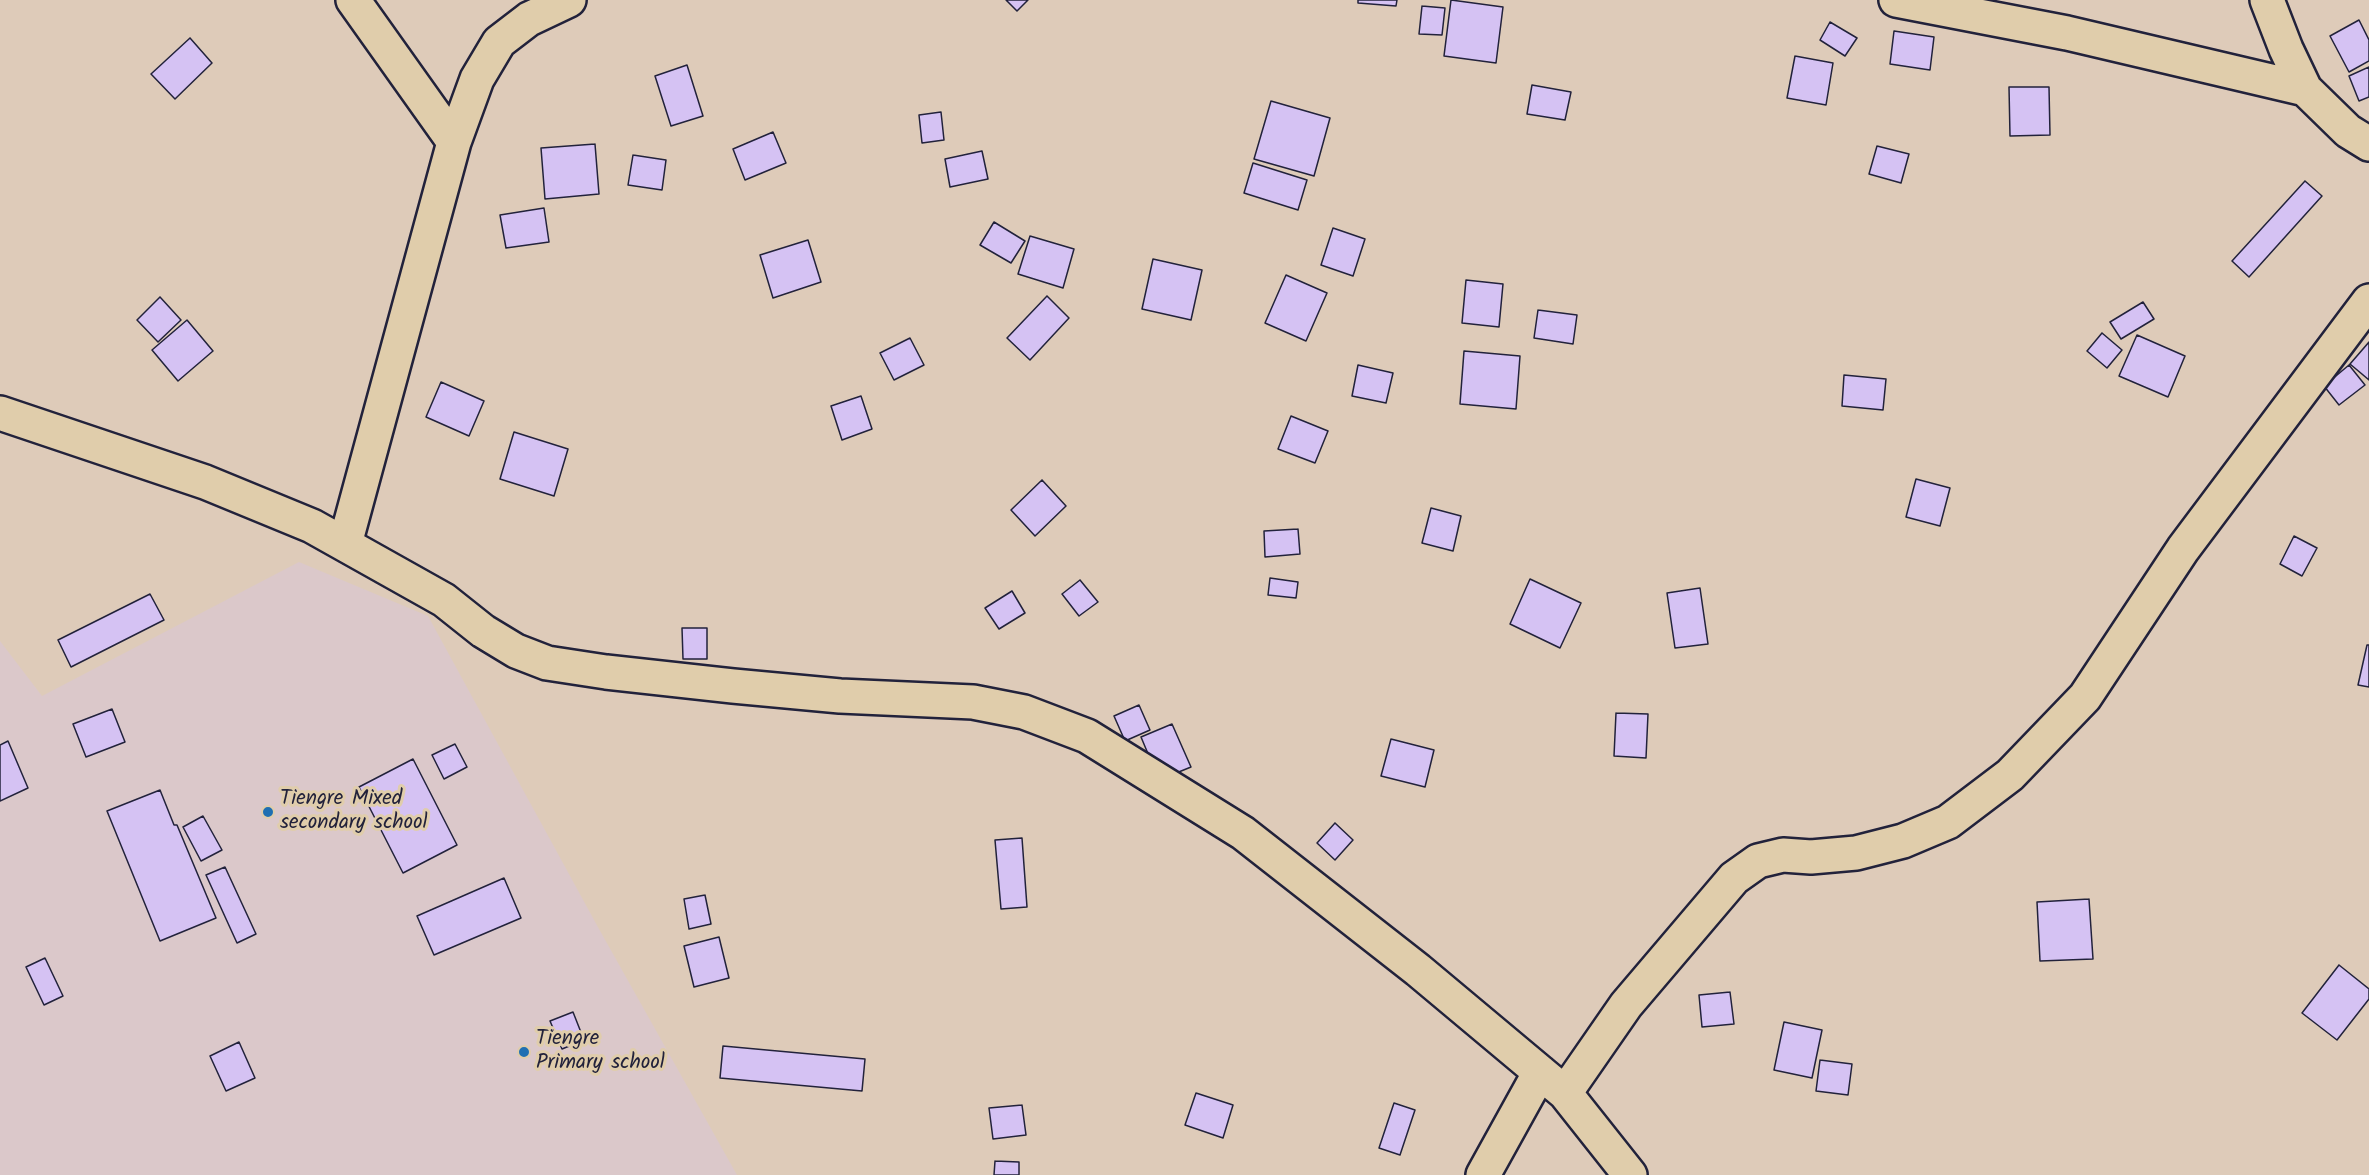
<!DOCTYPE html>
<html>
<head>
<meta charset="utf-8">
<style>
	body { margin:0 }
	canvas { display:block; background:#decbb9 }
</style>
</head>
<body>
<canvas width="2369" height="1175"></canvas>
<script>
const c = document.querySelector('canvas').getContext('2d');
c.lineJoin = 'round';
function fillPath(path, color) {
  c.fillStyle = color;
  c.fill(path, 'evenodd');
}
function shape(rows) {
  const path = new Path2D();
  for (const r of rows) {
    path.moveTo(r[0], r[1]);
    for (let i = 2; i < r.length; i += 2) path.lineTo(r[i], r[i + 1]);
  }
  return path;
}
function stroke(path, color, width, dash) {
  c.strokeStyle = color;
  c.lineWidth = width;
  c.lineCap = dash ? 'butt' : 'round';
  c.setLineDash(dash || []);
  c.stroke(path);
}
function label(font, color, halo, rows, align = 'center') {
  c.font = font + ' Kalam,sans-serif';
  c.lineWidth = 6;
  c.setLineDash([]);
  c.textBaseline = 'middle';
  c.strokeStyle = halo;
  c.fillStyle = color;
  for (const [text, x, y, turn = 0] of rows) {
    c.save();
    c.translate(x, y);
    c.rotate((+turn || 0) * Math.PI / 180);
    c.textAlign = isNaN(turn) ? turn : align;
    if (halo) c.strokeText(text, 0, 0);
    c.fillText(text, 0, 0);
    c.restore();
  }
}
fillPath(shape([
	[299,562,428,616,599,929,737,1175,0,1175,0,641,42,696]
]), '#dbc8ca');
const building = shape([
	[1006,0,1028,0,1017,11,1006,0],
	[1358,0,1397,0,1396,6,1358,3,1358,0],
	[1451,0,1503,7,1496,63,1444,56,1451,0],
	[1422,6,1445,8,1442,35,1419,34,1422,6],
	[2359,20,2369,40,2369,61,2349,72,2330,36,2359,20],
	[1830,22,1857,38,1845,56,1820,40,1830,22],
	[1894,31,1934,37,1930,70,1890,64,1894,31],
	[190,38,212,63,175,99,151,74,190,38],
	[1795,56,1833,63,1826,105,1787,98,1795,56],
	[687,65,703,116,671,126,655,76,687,65],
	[2369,67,2369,97,2359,101,2349,76,2369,67],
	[1532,85,1571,92,1565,120,1527,114,1532,85],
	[2009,87,2049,87,2050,135,2010,136,2009,87],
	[1271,101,1330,118,1314,176,1254,159,1271,101],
	[941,112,944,140,922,143,919,115,941,112],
	[773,132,786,163,745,180,733,149,773,132],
	[595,144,599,194,545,199,541,148,595,144],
	[1877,146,1909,154,1901,183,1869,174,1877,146],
	[982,151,988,179,950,187,945,159,982,151],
	[633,155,666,160,662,190,628,185,633,155],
	[1253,163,1307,180,1298,210,1244,193,1253,163],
	[2305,181,2322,196,2249,277,2232,261,2305,181],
	[544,208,549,242,506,248,500,215,544,208],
	[994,222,1025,241,1011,263,980,245,994,222],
	[1333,228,1365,239,1353,276,1321,265,1333,228],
	[1030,236,1074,249,1063,288,1018,274,1030,236],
	[808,240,821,282,773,298,760,255,808,240],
	[1153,259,1202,270,1191,320,1142,309,1153,259],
	[1286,275,1327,293,1306,341,1265,323,1286,275],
	[1466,280,1503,284,1499,327,1462,323,1466,280],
	[1047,296,1069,318,1030,360,1007,338,1047,296],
	[160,297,181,320,158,342,137,320,160,297],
	[2143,302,2154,319,2121,339,2110,322,2143,302],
	[1538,310,1577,315,1573,344,1534,338,1538,310],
	[187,320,213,351,178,381,152,350,187,320],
	[2102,333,2122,350,2107,368,2087,351,2102,333],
	[2137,335,2185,356,2168,397,2119,376,2137,335],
	[910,338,924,365,894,380,880,353,910,338],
	[2369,342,2369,380,2350,364,2369,342],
	[1464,351,1520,356,1516,409,1460,404,1464,351],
	[1358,365,1393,373,1386,403,1352,396,1358,365],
	[2349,365,2365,385,2339,405,2324,386,2349,365],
	[1844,375,1886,379,1883,410,1842,406,1844,375],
	[441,382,484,401,469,436,426,417,441,382],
	[861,396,872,429,842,440,831,406,861,396],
	[1291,416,1328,431,1315,463,1278,449,1291,416],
	[514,432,568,449,554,496,500,479,514,432],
	[1916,479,1950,488,1940,526,1906,517,1916,479],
	[1042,480,1066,506,1035,536,1011,510,1042,480],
	[1431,508,1461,516,1453,551,1422,543,1431,508],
	[1298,529,1300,554,1265,557,1264,531,1298,529],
	[2294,536,2317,548,2302,576,2280,564,2294,536],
	[1270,578,1298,582,1296,598,1268,595,1270,578],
	[1530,579,1581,603,1560,648,1510,624,1530,579],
	[1080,580,1098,602,1079,616,1062,594,1080,580],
	[1700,588,1708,644,1675,648,1667,593,1700,588],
	[1012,591,1025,613,999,629,985,608,1012,591],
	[150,594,164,620,71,667,58,640,150,594],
	[682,628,707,628,707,659,683,659,682,628],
	[2367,645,2369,645,2369,687,2358,685,2367,645],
	[1139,705,1150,730,1125,741,1114,716,1139,705],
	[112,709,125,742,86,757,73,724,112,709],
	[1616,713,1648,714,1646,758,1614,756,1616,713],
	[1172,724,1191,767,1159,780,1141,737,1172,724],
	[1391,739,1434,750,1425,787,1381,776,1391,739],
	[8,741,28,788,0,801,0,745,8,741],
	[455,744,467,767,444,779,432,755,455,744],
	[413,759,457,845,403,873,359,787,413,759],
	[160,790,174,825,177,825,216,918,160,941,107,811,160,790],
	[203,816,222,850,201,861,183,827,203,816],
	[1335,823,1353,840,1335,860,1317,843,1335,823],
	[1022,838,1027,907,1001,909,995,840,1022,838],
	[225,867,256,934,237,943,206,875,225,867],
	[504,878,521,918,434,955,417,916,504,878],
	[705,895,711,924,689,929,684,899,705,895],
	[2089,899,2093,959,2040,961,2037,902,2089,899],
	[719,937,729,978,694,987,684,946,719,937],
	[45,958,63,996,44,1005,26,967,45,958],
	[2339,965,2369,989,2369,999,2337,1040,2302,1013,2339,965],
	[1730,992,1734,1024,1702,1027,1699,995,1730,992],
	[573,1012,584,1040,562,1049,550,1021,573,1012],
	[1784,1022,1822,1030,1812,1078,1774,1070,1784,1022],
	[239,1042,255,1078,226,1091,210,1056,239,1042],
	[723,1046,865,1059,862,1091,720,1078,723,1046],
	[1820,1060,1852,1064,1848,1095,1816,1091,1820,1060],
	[1196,1093,1233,1105,1223,1138,1185,1125,1196,1093],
	[1394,1103,1415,1110,1400,1155,1379,1148,1394,1103],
	[1022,1105,1026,1135,993,1139,989,1108,1022,1105],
	[995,1161,1019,1162,1019,1175,994,1175,995,1161]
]);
fillPath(building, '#d5c2f3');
stroke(building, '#22223b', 1.5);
const street = shape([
	[353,0,454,142],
	[1896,0,2067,33,2305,89],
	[2267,0,2286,49,2305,89,2348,131,2369,144],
	[0,413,205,482,312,526,444,600,483,631,516,651,547,663,606,672,733,686,840,696,973,702,1024,712,1087,736,1243,833,1418,970,1565,1093,1630,1175],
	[345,544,454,142,477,79,499,42,529,19,569,0],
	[1565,1093,1626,1005,1734,878,1758,861,1783,855,1811,857,1856,853,1903,841,1948,822,2010,775,2085,697,2183,549,2369,301],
	[1483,1175,1540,1072]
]);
stroke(street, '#22223b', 38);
stroke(street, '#e0cdab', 33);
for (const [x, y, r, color] of [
	[268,812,6,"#1f6fb2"],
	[524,1052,6,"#1f6fb2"]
]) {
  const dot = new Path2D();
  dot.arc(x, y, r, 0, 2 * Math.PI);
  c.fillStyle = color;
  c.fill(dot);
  stroke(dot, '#e0cdab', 2);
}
label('21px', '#22223b', '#e0cdab', [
	["Tiengre Mixed",280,800],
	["secondary school",280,824],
	["Tiengre",536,1040],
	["Primary school",536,1064]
], 'left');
</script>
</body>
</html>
